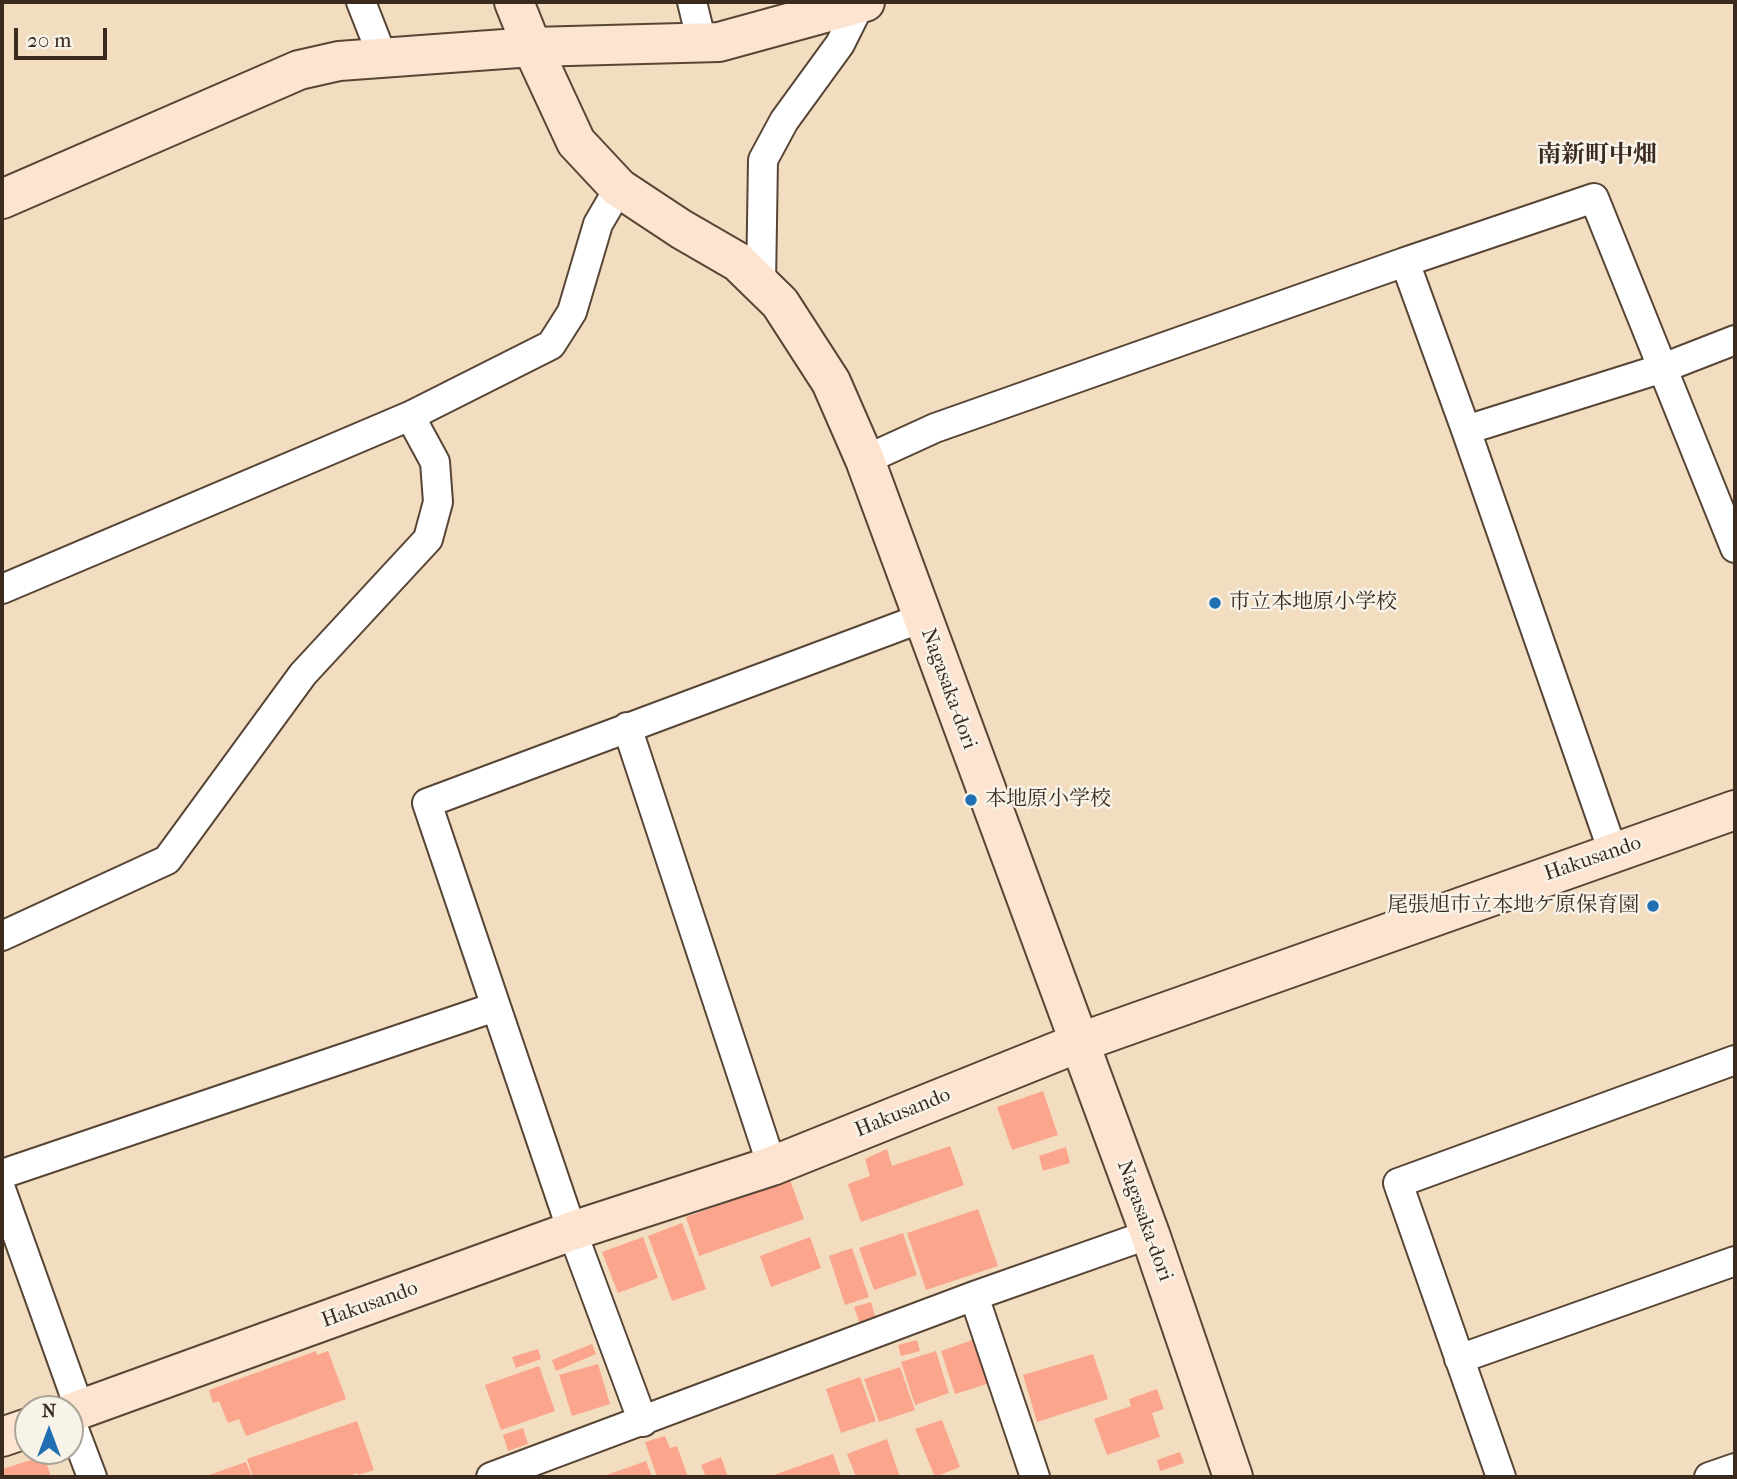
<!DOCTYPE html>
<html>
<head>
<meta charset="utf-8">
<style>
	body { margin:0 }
	#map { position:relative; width:1737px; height:1479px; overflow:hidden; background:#f3ddc0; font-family:"IM FELL French Canon",serif }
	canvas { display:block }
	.frame { position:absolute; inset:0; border:4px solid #3b2a1e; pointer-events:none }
	.north { position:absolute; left:14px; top:1395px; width:70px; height:70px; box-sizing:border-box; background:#f7f3e8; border:2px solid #aca397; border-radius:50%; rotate:0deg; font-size:19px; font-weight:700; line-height:28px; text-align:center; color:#3b2a1e }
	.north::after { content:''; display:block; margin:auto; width:24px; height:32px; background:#1f6fb2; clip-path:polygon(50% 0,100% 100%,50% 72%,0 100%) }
	.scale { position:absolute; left:14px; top:28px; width:93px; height:32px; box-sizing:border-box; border:4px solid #3b2a1e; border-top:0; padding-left:9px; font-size:21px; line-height:24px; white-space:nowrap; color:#3b2a1e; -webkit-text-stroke:5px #f7f3e8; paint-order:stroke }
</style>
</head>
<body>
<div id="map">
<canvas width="1737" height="1479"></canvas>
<div class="frame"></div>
<div class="north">N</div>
<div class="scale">20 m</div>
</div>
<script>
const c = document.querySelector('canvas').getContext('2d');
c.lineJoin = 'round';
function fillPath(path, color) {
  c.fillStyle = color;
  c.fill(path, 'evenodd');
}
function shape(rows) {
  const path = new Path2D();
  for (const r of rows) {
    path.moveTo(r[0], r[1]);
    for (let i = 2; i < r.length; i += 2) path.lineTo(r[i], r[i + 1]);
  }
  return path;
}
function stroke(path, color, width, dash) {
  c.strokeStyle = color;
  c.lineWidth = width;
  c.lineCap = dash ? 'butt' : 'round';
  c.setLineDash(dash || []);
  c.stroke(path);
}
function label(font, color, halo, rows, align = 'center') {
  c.font = font + ' "IM FELL French Canon","Noto Serif JP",serif';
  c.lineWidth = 5;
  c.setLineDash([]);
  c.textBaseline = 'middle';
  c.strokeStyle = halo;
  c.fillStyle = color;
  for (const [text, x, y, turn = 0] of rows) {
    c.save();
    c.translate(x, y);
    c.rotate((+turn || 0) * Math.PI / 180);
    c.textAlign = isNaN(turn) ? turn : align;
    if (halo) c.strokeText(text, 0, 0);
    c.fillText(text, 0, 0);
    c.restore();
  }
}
fillPath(shape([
	[1043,1091,1058,1135,1012,1150,997,1107],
	[950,1146,964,1185,861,1222,848,1184,870,1176,865,1159,887,1149,892,1166],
	[1066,1147,1070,1163,1043,1171,1039,1156],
	[790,1180,804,1219,699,1256,686,1217],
	[978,1209,998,1266,926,1290,907,1233],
	[682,1223,706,1289,672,1301,648,1236],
	[903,1233,917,1275,874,1290,859,1248],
	[643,1237,658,1278,618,1293,602,1252],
	[810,1237,821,1268,771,1287,760,1256],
	[852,1248,869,1297,845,1305,829,1256],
	[871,1302,876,1319,860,1324,854,1307],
	[975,1339,990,1383,955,1394,941,1351],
	[917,1340,920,1351,901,1356,898,1345],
	[592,1344,596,1354,556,1371,552,1360],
	[538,1349,541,1359,516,1368,512,1357],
	[316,1351,317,1355,328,1351,346,1399,246,1436,239,1419,228,1423,219,1401,213,1403,209,1390],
	[936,1351,949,1393,915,1405,901,1362],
	[1093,1354,1108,1399,1037,1422,1023,1375],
	[598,1364,610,1404,572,1416,559,1375],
	[539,1366,555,1411,501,1430,485,1385],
	[900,1367,915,1410,879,1422,864,1379],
	[860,1377,876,1421,841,1433,826,1389],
	[1157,1389,1164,1409,1152,1413,1160,1437,1107,1455,1094,1419,1131,1406,1129,1399],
	[942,1420,960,1467,935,1477,915,1429],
	[357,1421,374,1470,358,1475,357,1473,346,1477,253,1477,247,1459],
	[523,1428,528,1444,508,1451,503,1435],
	[665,1436,670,1448,677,1446,688,1477,657,1477,645,1442],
	[887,1439,900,1477,856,1477,847,1454],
	[1180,1452,1184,1463,1160,1471,1157,1460],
	[833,1454,841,1477,768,1477],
	[44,1456,51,1477,3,1477,2,1469],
	[721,1457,728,1477,706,1477,701,1465],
	[646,1461,652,1477,601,1477],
	[246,1462,252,1477,203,1477]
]), '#fba58d');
const street = shape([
	[361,2,383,58],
	[692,2,702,43],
	[1405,262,1594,198,1735,548],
	[761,284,763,160,784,121,840,44,860,4],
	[1466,430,1663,368,1735,340],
	[865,460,935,428,1405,262,1466,430,1613,852],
	[2,589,410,416,551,345,572,312,598,224,619,188],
	[627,727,772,1166],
	[2,936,167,860,303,674,428,539,438,502,435,462,410,416],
	[2,1174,495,1007],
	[2,1192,80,1410],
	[974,1296,1035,1477],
	[1459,1359,1735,1261],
	[70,1419,92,1477],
	[643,1422,572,1231,427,803,922,618],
	[491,1477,974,1296,1150,1234],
	[1501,1477,1398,1183,1735,1060],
	[1709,1477,1735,1468]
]);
const secondary = shape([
	[514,2,532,47,576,142,619,188,681,229,738,262,780,303,831,382,865,460,1150,1234,1233,1477],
	[2,199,299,70,339,61,532,47,719,42,865,2],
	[70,1413,572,1231,772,1166,1078,1043,1735,810],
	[2,1437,28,1428]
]);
stroke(street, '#574536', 32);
stroke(secondary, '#574536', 42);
stroke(street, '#fff', 28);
stroke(secondary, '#fde4d1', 38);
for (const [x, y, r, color] of [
	[1215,603,7,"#1f6fb2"],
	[971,800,7,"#1f6fb2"],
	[1653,906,7,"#1f6fb2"]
]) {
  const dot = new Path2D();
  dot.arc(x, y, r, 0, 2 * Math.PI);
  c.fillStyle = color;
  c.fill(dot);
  stroke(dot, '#f7f3e8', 2.5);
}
label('21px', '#3b2a1e', '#f7f3e8', [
	["市立本地原小学校",1229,603],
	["本地原小学校",985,800],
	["尾張旭市立本地ケ原保育園",1639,906,"right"]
], 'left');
label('21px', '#3b2a1e', '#f7f3e8', [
	["Nagasaka-dori",948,689,70],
	["Hakusando",1593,859,-19],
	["Hakusando",903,1113,-22],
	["Nagasaka-dori",1144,1221,70],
	["Hakusando",370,1305,-20]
]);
label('bold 24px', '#3b2a1e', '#f7f3e8', [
	["南新町中畑",1597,156]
]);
</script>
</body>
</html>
